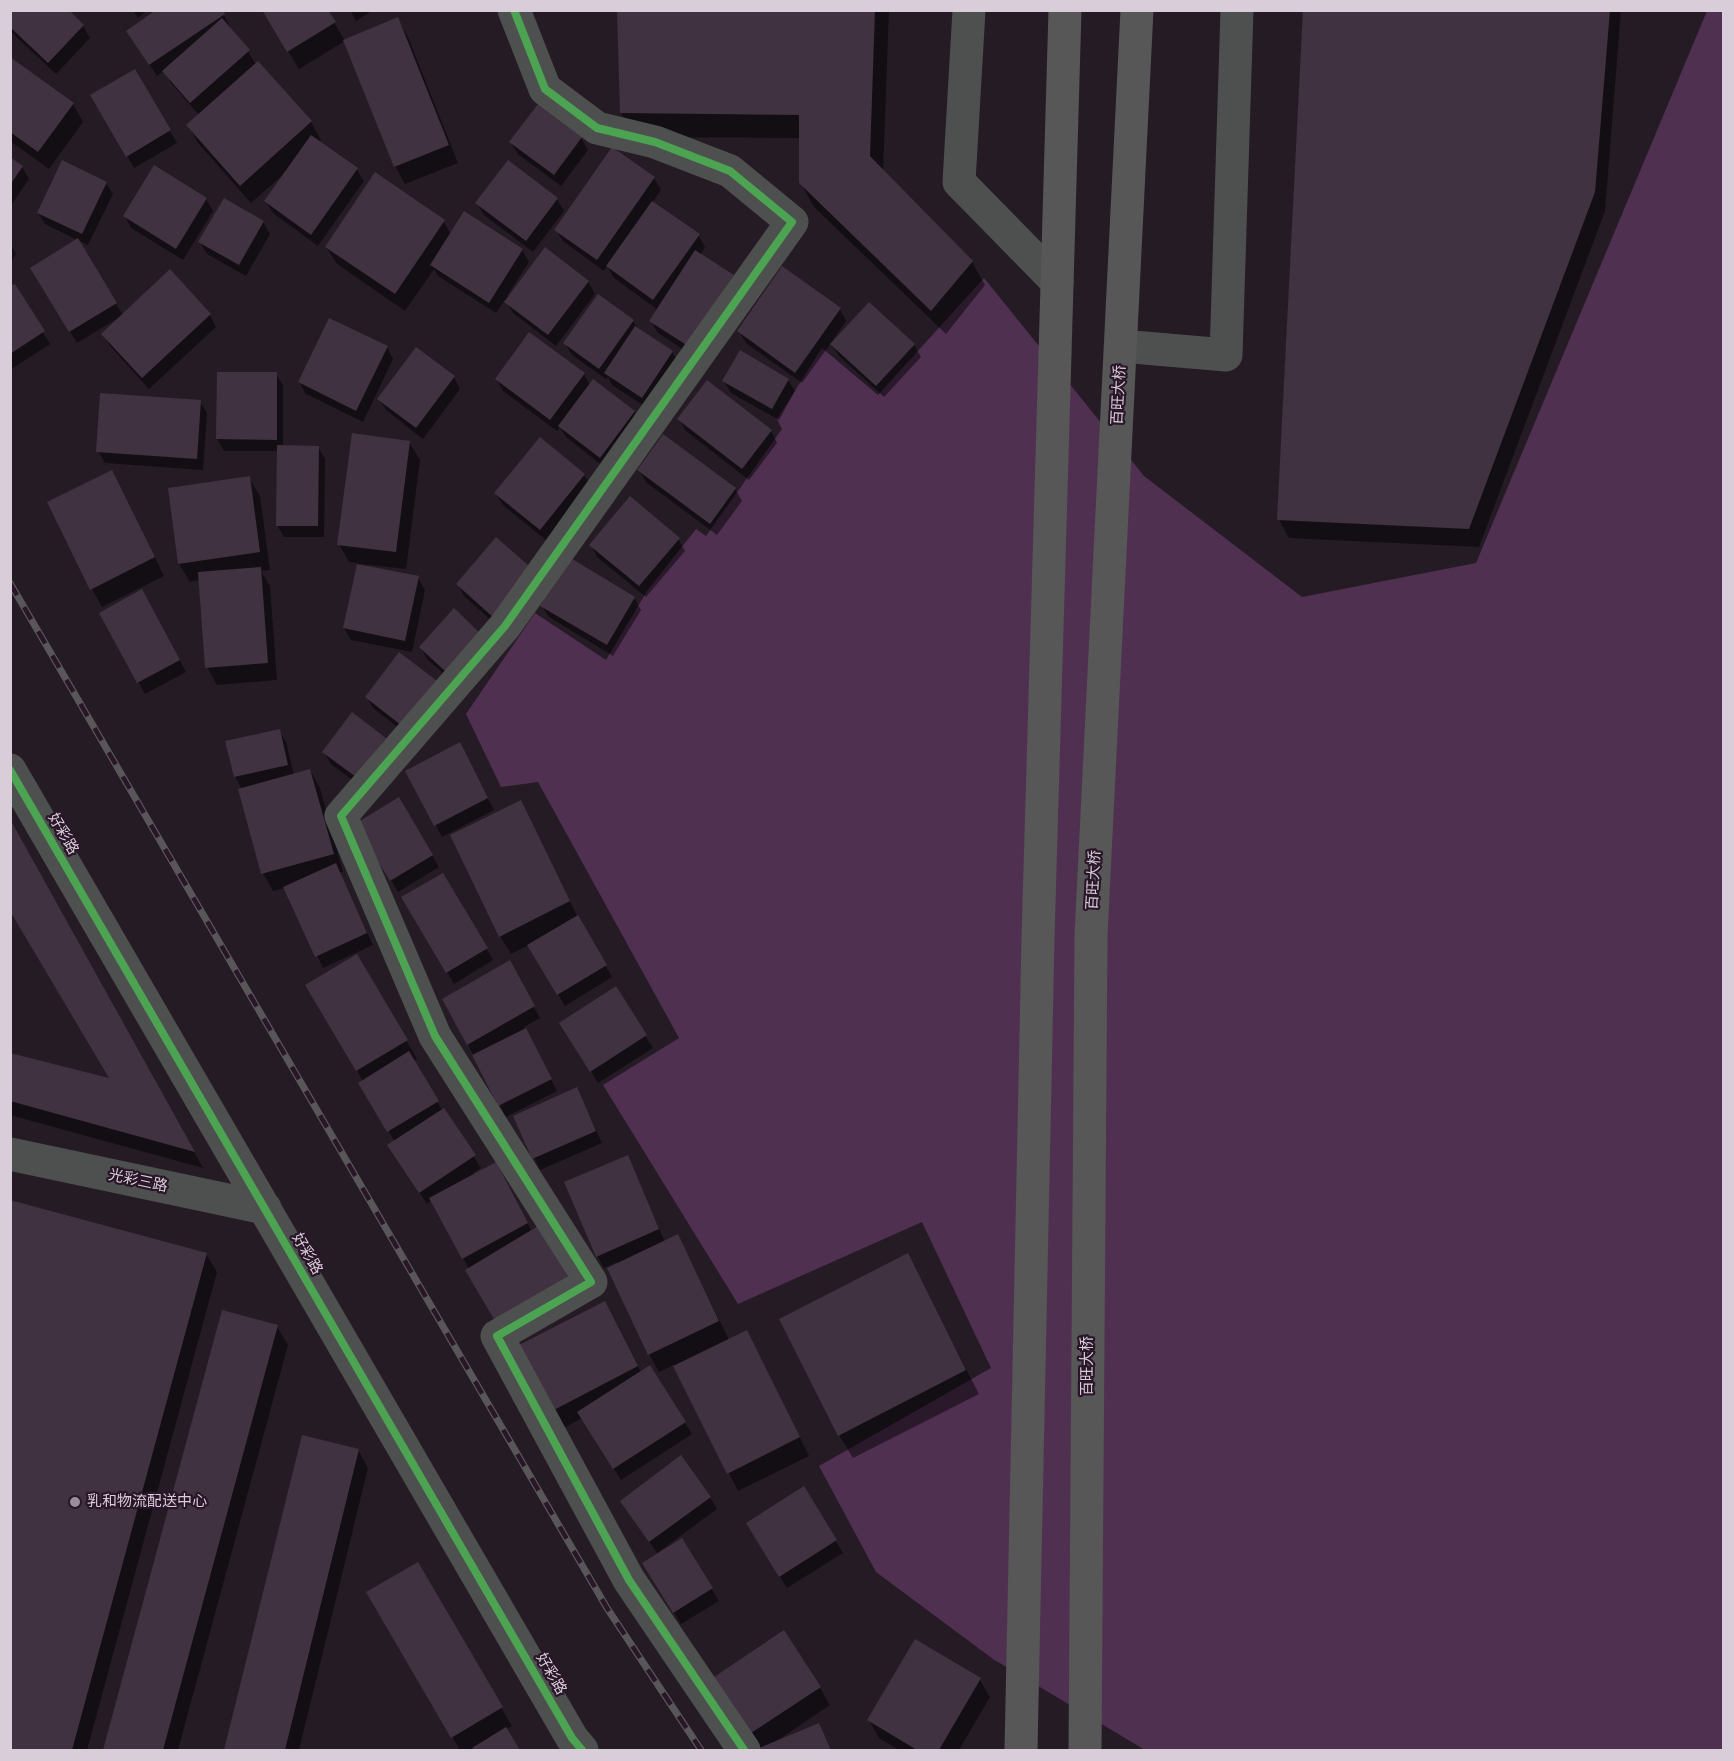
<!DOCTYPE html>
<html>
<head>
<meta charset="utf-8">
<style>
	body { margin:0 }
	#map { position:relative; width:1734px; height:1761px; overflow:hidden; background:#251b25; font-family:"Libre Baskerville",serif }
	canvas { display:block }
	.frame { position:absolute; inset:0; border:12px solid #d9cdd9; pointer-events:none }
</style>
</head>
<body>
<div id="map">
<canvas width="1734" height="1761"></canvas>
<div class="frame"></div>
</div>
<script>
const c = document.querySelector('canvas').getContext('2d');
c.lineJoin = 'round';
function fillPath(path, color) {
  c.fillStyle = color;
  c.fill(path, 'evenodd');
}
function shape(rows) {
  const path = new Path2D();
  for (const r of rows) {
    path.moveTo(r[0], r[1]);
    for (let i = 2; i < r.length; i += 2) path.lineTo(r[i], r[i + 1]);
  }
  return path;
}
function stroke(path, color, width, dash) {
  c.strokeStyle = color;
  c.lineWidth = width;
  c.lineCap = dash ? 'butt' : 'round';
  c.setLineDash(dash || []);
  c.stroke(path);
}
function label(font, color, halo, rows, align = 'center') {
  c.font = font + ' "Libre Baskerville","Noto Sans SC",serif';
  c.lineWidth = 4.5;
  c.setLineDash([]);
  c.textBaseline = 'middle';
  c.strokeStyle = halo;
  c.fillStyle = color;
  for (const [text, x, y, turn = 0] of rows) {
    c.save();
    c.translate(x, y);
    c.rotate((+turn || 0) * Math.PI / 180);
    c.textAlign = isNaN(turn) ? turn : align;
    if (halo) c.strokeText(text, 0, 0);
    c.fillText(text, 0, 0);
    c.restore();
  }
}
fillPath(shape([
	[1707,11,1723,11,1723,1750,1145,1750,993,1659,876,1572,819,1466,991,1368,922,1222,738,1304,603,1085,679,1038,538,782,501,787,466,714,535,613,606,660,647,591,696,529,706,536,782,429,777,419,822,348,878,395,984,278,1144,476,1302,597,1476,563]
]), '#503051');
fillPath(shape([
	[10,10,83,26,90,38,56,74,10,31],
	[133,10,147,10,138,18],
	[221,10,230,26,228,28,248,51,256,65,258,63,311,122,321,140,319,142,357,170,364,181,318,246,273,213,266,202,285,173,251,203,198,143,188,125,199,115,171,83,164,71,157,76,135,43],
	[263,10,327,10,345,41,299,69],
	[350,10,373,10,356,21],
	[618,10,889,10,883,172,972,262,985,285,946,334,814,207,800,182,800,138,635,137,621,113],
	[1304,10,1621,10,1605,211,1479,547,1289,538,1279,520],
	[397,19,408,37,458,163,405,184,395,166],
	[10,59,73,104,83,122,49,169,10,141],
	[135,71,177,143,134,168,92,96],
	[581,138,588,150,561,186,518,154,511,143],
	[10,159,22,167,29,179,10,207],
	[654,178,661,190,652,203,698,235,705,247,700,255,733,276,740,288,695,357,658,333,651,321,658,310,614,278,607,266,604,271,563,241,556,230],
	[106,183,113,194,88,245,45,224,38,213],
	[206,199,213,211,183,260,131,228,125,216],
	[557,199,564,211,533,252,484,215,477,203],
	[443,221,451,234,522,250,529,262,507,296,509,298,588,282,595,294,556,346,513,313,505,300,496,313,438,276,434,269,405,311,337,264,326,247],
	[263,222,270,234,246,276,207,254,200,242],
	[78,240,123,316,210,315,216,327,149,389,110,346,103,334,118,318,77,343,32,268],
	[10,244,16,253,10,265],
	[14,286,50,344,10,370,10,288],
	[840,309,846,321,833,340,834,342,914,345,921,357,884,397,839,356,831,343,802,383,746,343,739,331],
	[633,321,638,329,672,352,679,364,649,409,612,385,608,377,606,379,572,355,565,343],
	[387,347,393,359,363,422,306,394,299,382],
	[276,374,283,385,283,446,318,447,325,459,324,537,284,537,277,525,278,451,224,451,217,439],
	[584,374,590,385,593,381,634,412,641,424,607,469,566,437,560,427,557,431,503,391,497,380],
	[454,377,460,389,423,439,386,410,379,399],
	[788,380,795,391,779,420,731,393,724,381],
	[200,402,207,413,203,470,105,463,98,451],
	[679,419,771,431,777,443,749,480,686,431],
	[409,442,420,460,406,569,361,564,361,566,418,578,425,590,412,652,351,640,344,628,358,563,349,562,339,544],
	[639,470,735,489,742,501,717,535,646,482],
	[584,475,591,486,547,541,503,505,496,494],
	[249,478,260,496,270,570,261,571,270,586,277,680,217,685,207,667,200,580,190,582,179,564],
	[122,490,164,576,102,607,92,589],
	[496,539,502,630,464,596,458,584],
	[678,539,685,551,646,597,597,557,591,545],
	[634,598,641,610,613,656,549,617,542,606],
	[149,603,186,672,145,694,101,613],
	[454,610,454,683,427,659,421,648],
	[399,654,410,737,373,708,367,697],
	[279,731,286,742,294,775,310,770,320,788,343,872,339,873,373,945,323,968,285,888,273,891,263,873,242,789,235,777,227,742],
	[384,739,391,751,363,788,331,764,324,752],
	[466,756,494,810,442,837,407,771],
	[398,800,439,867,398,892,357,824],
	[521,802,579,920,612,977,565,1006,529,945,511,954,500,936],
	[10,821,203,1168,10,1115,10,1054,112,1080],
	[443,875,493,960,454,984,403,898],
	[357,956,417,1059,413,1061,442,1110,444,1110,481,1168,473,1173,474,1175,502,1175,532,1232,469,1269,432,1200,427,1204,396,1157,395,1142,360,1083,363,1081,307,986],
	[509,962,540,1018,524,1027,557,1091,506,1117,444,999],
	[616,989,653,1048,598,1083,568,1035],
	[577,1089,602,1143,540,1170,515,1116],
	[627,1157,665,1242,678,1236,729,1340,757,1350,809,1456,738,1491,674,1365,659,1372,649,1354,617,1262,604,1268,597,1256],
	[10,1201,206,1254,217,1272,87,1750,10,1750],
	[907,1255,979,1394,853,1458,839,1435],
	[223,1312,277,1327,288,1345,178,1750,104,1750],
	[615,1321,641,1372,685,1423,692,1434,621,1480,582,1418,564,1428,521,1346],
	[303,1437,358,1450,368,1468,299,1750,226,1750],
	[804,1488,843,1553,787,1588,754,1535],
	[710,1497,717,1509,657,1553,622,1501],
	[682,1540,719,1601,681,1624,644,1564],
	[417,1564,512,1726,506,1729,518,1750,475,1750,474,1748,470,1750,460,1750,368,1593],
	[980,1680,990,1697,959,1750,899,1750,879,1738,869,1720],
	[820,1688,830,1705,778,1740,825,1736,831,1750,754,1750,720,1700]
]), '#0007');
fillPath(shape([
	[10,10,69,10,84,25,48,63,10,27],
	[156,10,223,10,225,14,149,65,126,31],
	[262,10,328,10,336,22,287,52],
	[617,10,875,10,870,156,973,261,931,311,799,183,799,115,620,113],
	[1303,10,1610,10,1595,192,1469,529,1277,520],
	[398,17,449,145,394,167,343,40],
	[222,18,250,50,190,103,162,71],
	[10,57,74,103,38,152,10,132],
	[258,61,312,121,240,186,186,125],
	[135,69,171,130,126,157,90,95],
	[538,104,582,137,554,175,509,142],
	[311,135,358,168,311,235,264,201],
	[612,147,655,177,597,260,554,230],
	[10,157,23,166,10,185],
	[62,160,107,182,82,234,37,213],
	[508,160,558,198,526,241,475,203],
	[154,165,207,198,176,249,123,216],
	[375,172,445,220,395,294,325,247],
	[224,198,264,221,239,265,198,242],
	[652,201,700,234,653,300,606,266],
	[464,211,523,249,489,303,430,265],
	[78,238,117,303,69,332,30,268],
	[545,247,589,281,548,335,504,302],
	[695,250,734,275,688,346,649,321],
	[782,266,841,308,795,373,737,331],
	[170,269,211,314,142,378,101,334],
	[15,284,45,331,10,354,10,286],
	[598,294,634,320,599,369,563,343],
	[869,302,915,344,876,386,830,344],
	[329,318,388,346,356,411,298,382],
	[635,326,673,351,642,398,604,373],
	[529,332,585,373,550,420,495,379],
	[416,347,455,376,416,428,377,399],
	[740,350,789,379,772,409,722,381],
	[217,372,277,372,277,440,216,439],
	[593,379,635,411,600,458,558,426],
	[707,380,772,430,742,469,677,419],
	[100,393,201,400,197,459,96,452],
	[352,433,410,441,396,552,337,545],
	[663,434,736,488,710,524,637,470],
	[540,437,585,474,540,530,494,493],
	[277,445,319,446,318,526,276,526],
	[112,470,155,557,90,590,47,502],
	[250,476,260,552,178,564,168,488],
	[630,496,680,538,639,586,589,545],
	[496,537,536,572,495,619,456,584],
	[569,557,635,597,607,645,540,606],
	[357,564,419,576,405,641,343,628],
	[261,567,268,663,205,668,198,572],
	[142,589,180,660,137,683,99,613],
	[454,608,481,634,446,672,419,647],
	[399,652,437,681,402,726,365,697],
	[352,712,386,738,356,777,322,752],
	[280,729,288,765,234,777,225,741],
	[460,742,488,798,434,826,405,771],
	[310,769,334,854,261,874,238,789],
	[399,797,433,855,390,881,355,824],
	[521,800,570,901,499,937,450,835],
	[10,819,195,1152,10,1101,10,1053,109,1078,10,911],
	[336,863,367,933,315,957,283,887],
	[443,873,488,948,446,973,401,897],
	[578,915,607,965,557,995,527,945],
	[357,954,408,1040,356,1071,305,985],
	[510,960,535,1006,467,1045,442,999],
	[616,986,647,1035,590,1072,559,1023],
	[526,1028,552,1079,498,1106,472,1055],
	[409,1051,439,1101,387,1132,358,1083],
	[577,1087,596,1131,532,1159,513,1116],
	[444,1108,476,1155,419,1193,387,1145],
	[628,1155,659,1229,596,1257,564,1182],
	[496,1162,528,1223,462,1259,429,1198],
	[10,1200,207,1253,72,1750,10,1750],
	[538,1226,571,1282,498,1326,465,1270],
	[678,1234,719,1321,648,1355,607,1268],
	[908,1253,966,1370,838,1436,779,1319],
	[605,1301,638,1366,552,1411,519,1345],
	[222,1310,278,1325,163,1750,103,1750],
	[747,1330,800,1437,727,1474,673,1366],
	[650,1365,686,1422,613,1469,577,1412],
	[302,1435,359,1449,285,1750,224,1750],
	[681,1455,711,1497,649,1542,620,1501],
	[804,1486,837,1540,779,1577,746,1523],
	[682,1538,713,1588,673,1613,642,1563],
	[418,1562,503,1707,451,1738,366,1592],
	[784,1630,821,1687,745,1737,708,1681],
	[915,1639,981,1678,939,1750,917,1750,867,1720],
	[819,1723,831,1750,760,1750,759,1748],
	[506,1727,520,1750,474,1750,472,1748]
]), '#403240');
stroke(shape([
	[514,10,545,89,597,128,655,142,730,171,792,222,505,626,341,816,435,1036,591,1282,497,1336,629,1580,744,1750],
	[969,10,959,182,1057,282],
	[1121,346,1226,355,1237,10],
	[10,770,572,1738,582,1750],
	[10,1154,265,1208]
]), '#4e4f4f', 33);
stroke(shape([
	[1021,1750,1038,938,1065,10],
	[1085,1750,1091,935,1137,10]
]), '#575757', 33);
const rail = shape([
	[10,583,607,1608,701,1750]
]);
stroke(rail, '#595659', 7);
stroke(rail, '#291729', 4.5, [14]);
stroke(shape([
	[514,10,545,89,597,128,655,142,730,171,792,222,505,626,341,816,435,1036,591,1282,497,1336,629,1580,744,1750],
	[10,770,572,1738,582,1750]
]), '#4ca352', 8);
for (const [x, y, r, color] of [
	[75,1502,6,"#9a8f9a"]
]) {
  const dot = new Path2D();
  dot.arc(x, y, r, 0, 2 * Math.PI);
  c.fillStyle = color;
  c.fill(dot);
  stroke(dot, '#291729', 2);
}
label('15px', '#d9cdd9', '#291729', [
	["百旺大桥",1119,395,-87],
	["好彩路",63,834,60],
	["百旺大桥",1094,880,-87],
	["光彩三路",138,1181,12],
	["好彩路",307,1254,60],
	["百旺大桥",1088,1366,-90],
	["好彩路",551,1674,60]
]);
label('15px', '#d9cdd9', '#291729', [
	["乳和物流配送中心",87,1502]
], 'left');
</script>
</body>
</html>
